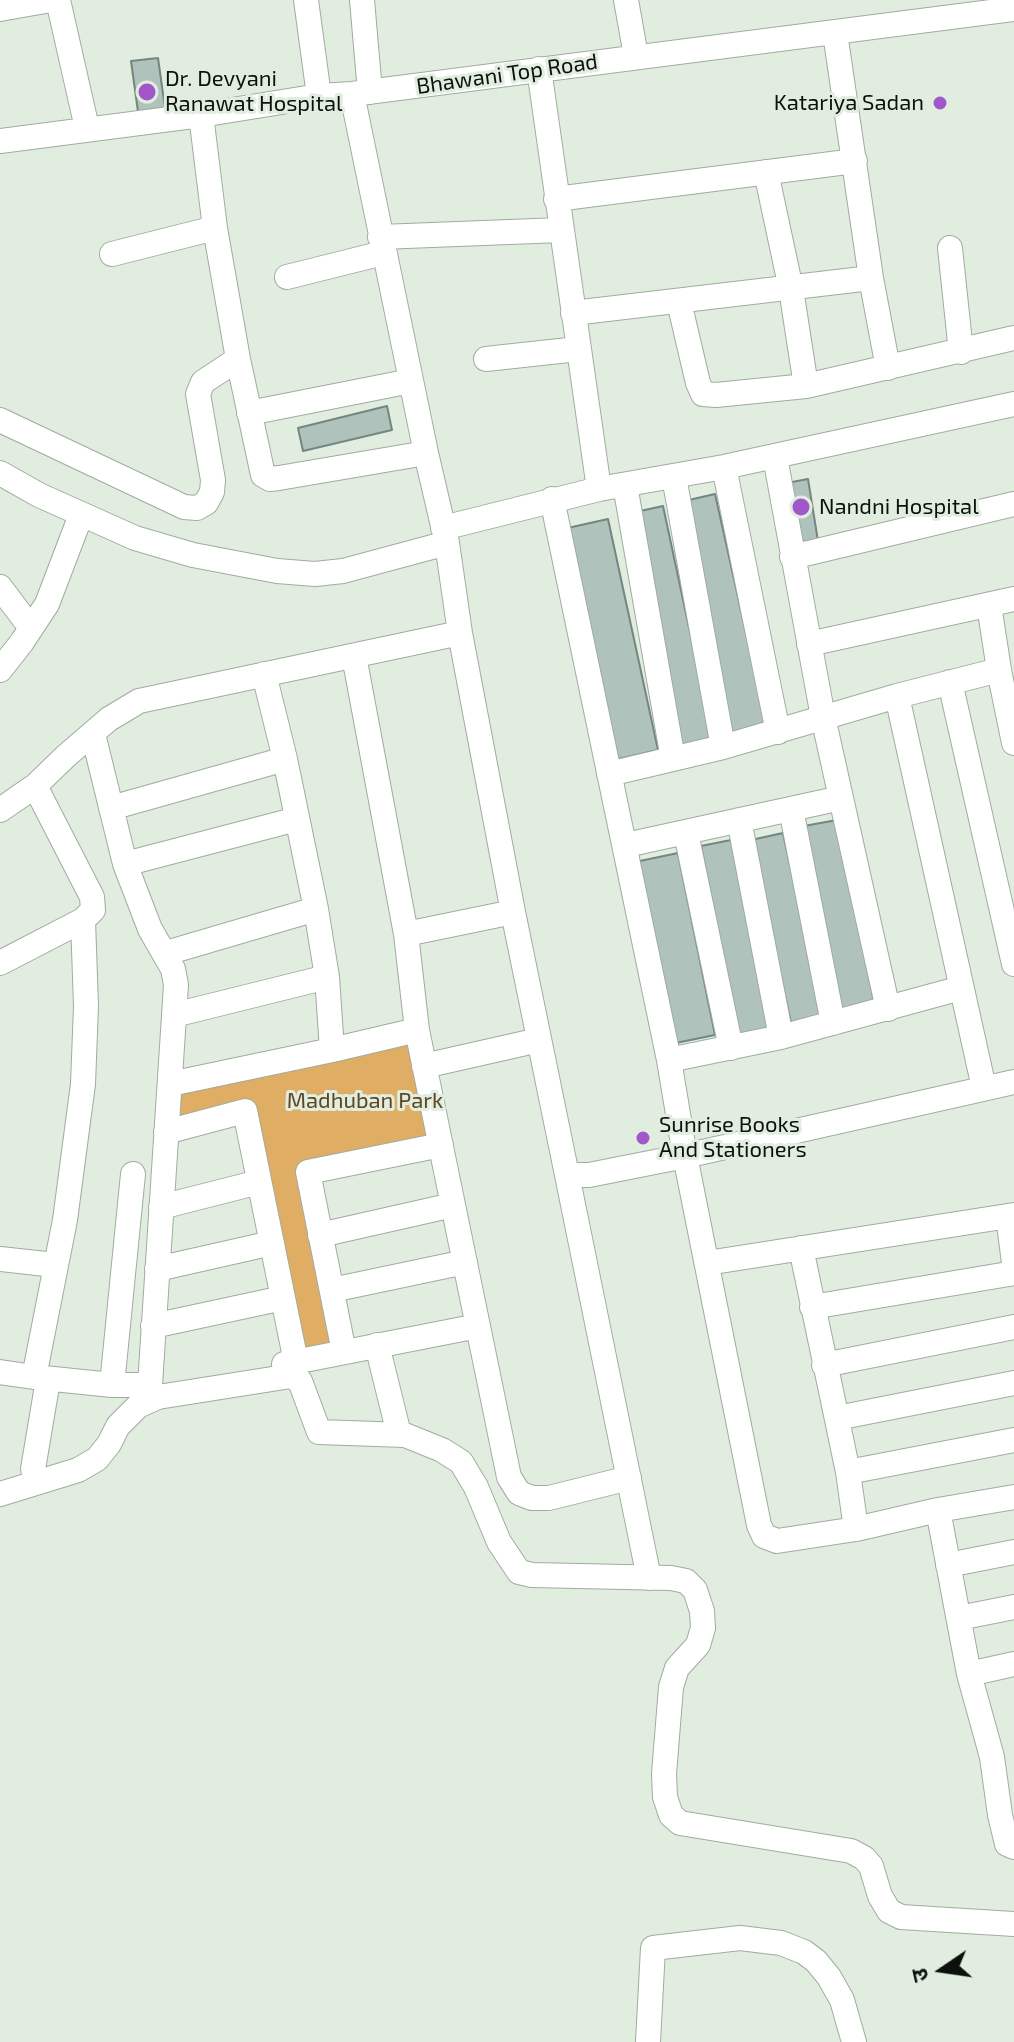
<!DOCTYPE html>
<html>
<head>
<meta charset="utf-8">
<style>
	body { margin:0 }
	#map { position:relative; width:1014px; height:2042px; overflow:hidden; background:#e0eddf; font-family:"Exo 2","Noto Sans Devanagari",sans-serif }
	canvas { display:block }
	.north { position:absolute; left:902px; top:1930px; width:80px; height:80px; -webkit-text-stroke:6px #e0eddf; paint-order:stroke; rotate:257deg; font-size:22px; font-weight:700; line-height:32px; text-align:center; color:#0d110d }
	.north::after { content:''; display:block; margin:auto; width:28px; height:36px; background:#0d110d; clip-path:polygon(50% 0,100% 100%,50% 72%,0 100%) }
</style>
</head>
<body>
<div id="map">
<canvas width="1014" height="2042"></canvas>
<div class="north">उ</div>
</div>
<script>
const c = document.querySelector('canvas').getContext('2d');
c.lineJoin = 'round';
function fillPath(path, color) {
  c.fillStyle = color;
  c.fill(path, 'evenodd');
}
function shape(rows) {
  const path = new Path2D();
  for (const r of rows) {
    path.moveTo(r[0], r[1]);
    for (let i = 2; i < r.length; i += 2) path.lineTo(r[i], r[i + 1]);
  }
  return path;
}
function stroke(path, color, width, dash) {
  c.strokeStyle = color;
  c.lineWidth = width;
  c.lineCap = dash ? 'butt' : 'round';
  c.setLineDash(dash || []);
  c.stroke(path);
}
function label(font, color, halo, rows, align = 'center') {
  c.font = font + ' "Exo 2",sans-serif';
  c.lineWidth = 6;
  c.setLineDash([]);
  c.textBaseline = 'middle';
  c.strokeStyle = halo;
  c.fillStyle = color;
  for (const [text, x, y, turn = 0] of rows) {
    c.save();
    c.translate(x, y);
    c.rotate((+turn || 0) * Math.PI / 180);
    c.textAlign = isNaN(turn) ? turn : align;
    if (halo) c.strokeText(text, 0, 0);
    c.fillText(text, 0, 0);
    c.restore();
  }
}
fillPath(shape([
	[417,1030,441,1145,308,1172,344,1352,296,1362,245,1111,166,1132,170,1084]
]), '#dfad63');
const building = shape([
	[158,58,166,115,139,119,131,61,158,58],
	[387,406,392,430,303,451,298,428,387,406],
	[808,479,818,541,797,545,787,483,808,479],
	[715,494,767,727,733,735,680,502,715,494],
	[663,506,713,740,680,747,631,513,663,506],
	[608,519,658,750,614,760,563,529,608,519],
	[837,820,875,1006,842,1013,804,826,837,820],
	[783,833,823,1017,791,1023,751,840,783,833],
	[731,840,768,1028,738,1034,701,846,731,840],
	[678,853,715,1035,671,1044,635,862,678,853]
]);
fillPath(building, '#afc2bc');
stroke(building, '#748681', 2);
const minor = shape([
	[58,0,87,128],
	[306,0,319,96],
	[362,0,370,92],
	[626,0,636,56],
	[0,9,51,0],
	[835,33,871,278,888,368],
	[539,69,599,489],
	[201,115,215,228,238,359,263,475,270,479,279,478,426,453],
	[0,141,201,115,319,96,352,94,1014,9],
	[766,172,791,289,806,386],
	[556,199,855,161],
	[380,237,561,230],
	[950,248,961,352],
	[112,254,215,228],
	[287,277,383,253],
	[679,302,698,383,703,394,716,395,806,386,1014,338],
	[573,313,871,278],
	[486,359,578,349],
	[249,413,411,381],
	[0,420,184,507,197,508,206,503,212,492,213,480,198,394,203,382,238,359],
	[775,457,823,717,888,1009],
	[724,467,778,732],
	[0,473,39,495,135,538,193,555,277,571,315,574,343,571,447,543],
	[674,477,723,747],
	[625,485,673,759],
	[552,499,669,1060,685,1156,759,1525,764,1536,777,1541,856,1529,938,1510,969,1674,992,1757,1000,1815,1007,1844,1014,1847],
	[443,528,599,489,724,467,1014,404],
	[792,557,1014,504],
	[0,587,31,628],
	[989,605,999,670,1014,743],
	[460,633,513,912,567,1175,589,1175,685,1156,1014,1082],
	[809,644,1014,599],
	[354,656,406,934,417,1030,509,1477,519,1493,532,1498,549,1498,629,1478],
	[0,670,22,642,47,604,81,515],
	[950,682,1014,964],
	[897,696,984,1088],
	[609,774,723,747,897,696,999,670],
	[111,808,285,759],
	[791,809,833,1023],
	[0,810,35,786,66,756,109,719,139,701,460,633,447,543,426,453,352,94],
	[739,820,781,1037],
	[686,833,731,1048],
	[626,845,841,798],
	[125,864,297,819],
	[406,934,513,912],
	[166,953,316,909],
	[0,963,83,920,93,910,92,897,35,786],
	[174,1015,327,977],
	[332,1050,417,1030],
	[669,1060,781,1037,961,988],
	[424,1066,539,1040],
	[170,1084,332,1050,327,977,316,909,285,759,264,674],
	[166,1132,245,1111,296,1362],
	[567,1175,649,1578],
	[161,1207,259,1182],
	[1008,1216,1014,1263],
	[320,1235,453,1205],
	[801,1248,848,1472,856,1529],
	[0,1259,55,1265],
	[707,1263,1014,1215],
	[157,1269,272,1243],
	[332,1290,465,1262],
	[812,1307,1014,1273],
	[153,1326,283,1298],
	[377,1345,399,1434],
	[344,1352,308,1172,441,1145],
	[284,1364,478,1326],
	[824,1365,1014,1327],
	[0,1372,34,1377,65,1220,83,1084,86,1006,83,920],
	[34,1377,112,1385,150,1385,176,985,173,969,150,929,125,864,93,734],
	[112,1385,133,1174],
	[837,1418,1014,1383],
	[33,1469,48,1380],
	[848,1472,1014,1440],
	[0,1494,78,1470,97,1459,109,1444,118,1426,138,1406,158,1397,291,1376,300,1381,319,1432,405,1435,442,1450,461,1462,476,1487,499,1542,519,1572,532,1575,671,1578,686,1581,695,1590,702,1611,703,1628,698,1645,677,1668,671,1687,664,1774,665,1797,671,1815,680,1823,851,1851,864,1858,871,1866,880,1896,889,1911,901,1917,1014,1924],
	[938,1510,1014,1497],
	[948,1565,1014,1552],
	[959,1618,1014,1607],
	[969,1674,1014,1664],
	[648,2042,653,1948,740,1938,781,1943,804,1952,816,1961,829,1977,842,2000,854,2042]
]);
stroke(minor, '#a0ac9f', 26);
stroke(minor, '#fff', 24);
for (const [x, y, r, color] of [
	[147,92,10,"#a157c9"],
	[940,103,8,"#a157c9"],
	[801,507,10,"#a157c9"],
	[643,1138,8,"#a157c9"]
]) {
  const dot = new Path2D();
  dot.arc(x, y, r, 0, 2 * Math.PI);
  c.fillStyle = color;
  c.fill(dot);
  stroke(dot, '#e0eddf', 3);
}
label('22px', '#0d110d', '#e0eddf', [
	["Bhawani Top Road",507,74,-8]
]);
label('22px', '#0d110d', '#e0eddf', [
	["Dr. Devyani",165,79],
	["Ranawat Hospital",165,104],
	["Katariya Sadan",924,103,"right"],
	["Nandni Hospital",819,507],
	["Sunrise Books",659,1125],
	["And Stationers",659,1150]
], 'left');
label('22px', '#5e4622', '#e0eddf', [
	["Madhuban Park",365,1101]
]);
</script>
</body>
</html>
